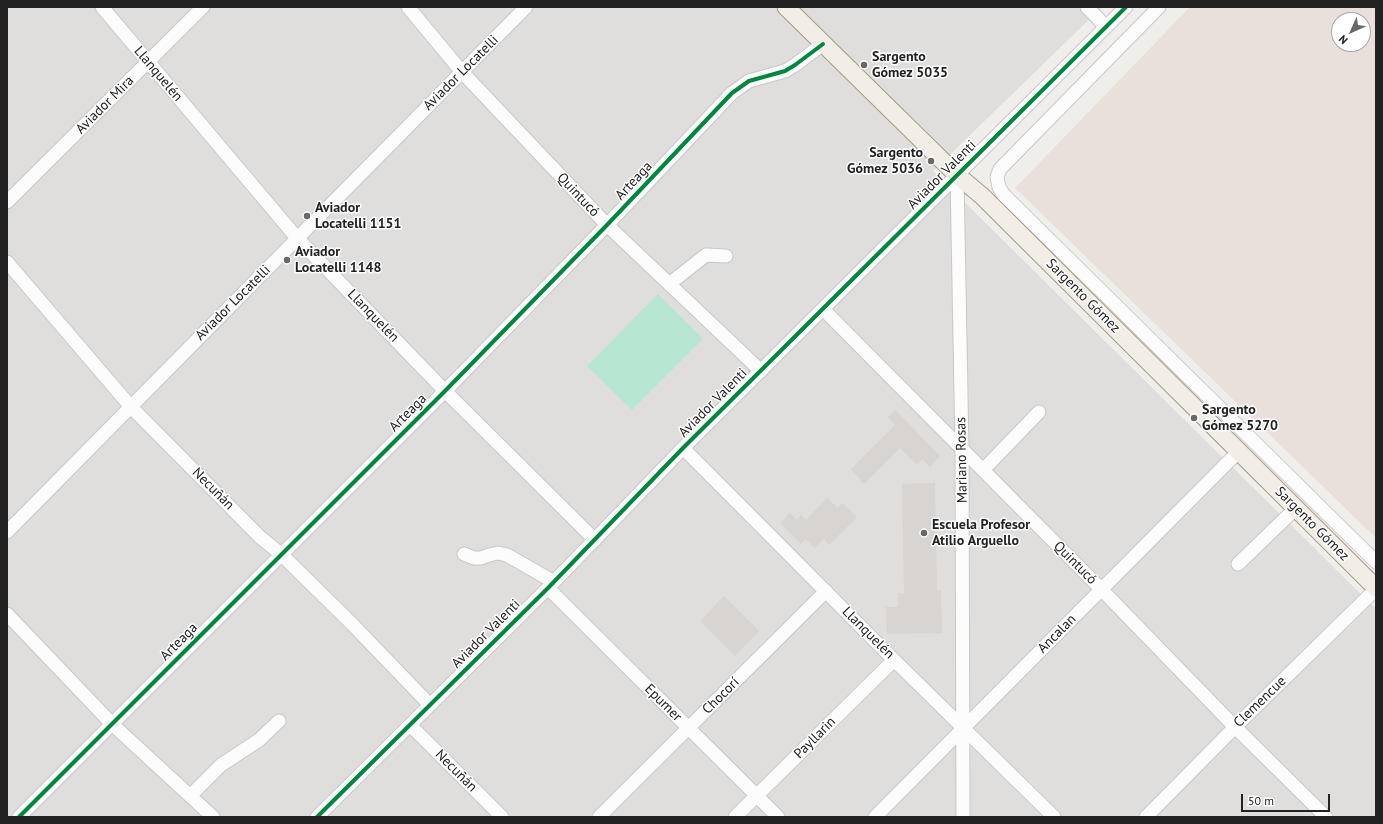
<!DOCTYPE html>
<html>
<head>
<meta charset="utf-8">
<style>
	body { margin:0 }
	#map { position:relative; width:1383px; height:824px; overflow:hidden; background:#f0eeeb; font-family:"PT Sans",sans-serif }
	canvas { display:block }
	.frame { position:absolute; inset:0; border:8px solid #222; pointer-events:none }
	.north { position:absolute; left:1331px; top:12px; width:40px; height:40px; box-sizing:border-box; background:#fff; border:1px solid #a7a7a7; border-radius:50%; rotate:225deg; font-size:11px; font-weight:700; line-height:16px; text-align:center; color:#222 }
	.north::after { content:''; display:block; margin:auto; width:14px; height:18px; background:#6a6968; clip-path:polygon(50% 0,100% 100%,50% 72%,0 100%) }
	.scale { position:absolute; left:1241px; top:794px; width:89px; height:18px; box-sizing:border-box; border:2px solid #222; border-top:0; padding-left:5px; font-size:12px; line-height:14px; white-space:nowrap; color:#222; -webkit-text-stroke:3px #fff; paint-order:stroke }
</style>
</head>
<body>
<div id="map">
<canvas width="1383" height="824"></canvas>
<div class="frame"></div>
<div class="north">N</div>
<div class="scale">50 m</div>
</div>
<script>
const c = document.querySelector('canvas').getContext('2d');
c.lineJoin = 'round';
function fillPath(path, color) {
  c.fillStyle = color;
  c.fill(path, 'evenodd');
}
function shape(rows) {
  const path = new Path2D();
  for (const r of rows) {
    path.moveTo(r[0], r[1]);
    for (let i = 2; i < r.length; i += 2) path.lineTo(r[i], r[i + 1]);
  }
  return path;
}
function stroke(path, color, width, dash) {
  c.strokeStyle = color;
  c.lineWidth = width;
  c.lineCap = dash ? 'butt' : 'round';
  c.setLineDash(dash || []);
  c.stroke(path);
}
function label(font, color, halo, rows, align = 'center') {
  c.font = font + ' "PT Sans",sans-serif';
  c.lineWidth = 3;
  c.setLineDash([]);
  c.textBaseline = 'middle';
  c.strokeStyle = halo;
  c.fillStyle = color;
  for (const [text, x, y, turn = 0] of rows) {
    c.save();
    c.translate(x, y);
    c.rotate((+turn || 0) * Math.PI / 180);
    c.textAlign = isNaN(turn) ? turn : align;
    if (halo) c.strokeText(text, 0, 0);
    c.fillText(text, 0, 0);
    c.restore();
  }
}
fillPath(shape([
	[7,7,1102,7,933,171,1376,609,1376,817,7,817]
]), '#dfdedc');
fillPath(shape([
	[1190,7,1376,7,1376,538,1015,188],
	[1339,20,1363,20,1363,44,1339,44]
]), '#eae0db');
fillPath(shape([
	[658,294,703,339,632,410,587,366]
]), '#b7e6d2');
fillPath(shape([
	[895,410,940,456,930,467,922,459,917,465,900,448,864,484,851,469,895,425,888,417],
	[935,483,937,591,941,590,942,633,887,634,886,607,898,607,898,593,904,593,902,484],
	[827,498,838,508,842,503,857,517,829,545,824,539,815,548,805,539,801,544,780,523,790,513,797,520,801,515,806,520],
	[724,596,759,631,735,656,700,621]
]), '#d7d4d2');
const minor = shape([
	[102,7,297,238,445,391,595,540],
	[408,7,462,72,607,225,761,371],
	[1087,7,1106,27],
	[1159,7,1000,169,997,177,999,187,1003,194,1376,562],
	[957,175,962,449,963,817],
	[7,202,203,7],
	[7,262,131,407,260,537,282,555,353,625,430,705],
	[669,284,706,255,726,256],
	[823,309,1101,589,1235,727,1326,817],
	[683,448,894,660,1054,817],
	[983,470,1039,412],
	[7,532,526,7],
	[464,554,474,558,481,558,489,555,498,553,507,555,554,582],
	[1238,564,1296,508],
	[548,588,778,817],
	[7,614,112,724,213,817],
	[410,725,502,817],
	[190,796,221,765,259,740,279,721],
	[19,817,445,391,607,225,732,93,749,81,785,71,795,65,823,44],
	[317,817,548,588,683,448,1126,7],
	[599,817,826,591],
	[735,817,894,660],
	[875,817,1239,451],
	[1146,817,1235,727,1376,589]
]);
const major = shape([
	[786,7,957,175,982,196,1376,588]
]);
stroke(minor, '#c9c8c7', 15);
stroke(major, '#a79c86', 19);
stroke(minor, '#fdfcfc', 13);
stroke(major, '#f3ede7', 17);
stroke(shape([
	[19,817,445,391,607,225,732,93,749,81,785,71,795,65,823,44],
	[317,817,548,588,683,448,1126,7]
]), '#00873e', 4);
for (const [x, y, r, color] of [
	[864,65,4,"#6a6968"],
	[931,161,4,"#6a6968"],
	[307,216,4,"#6a6968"],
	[287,260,4,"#6a6968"],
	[1194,418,4,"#6a6968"],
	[924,533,4,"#6a6968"]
]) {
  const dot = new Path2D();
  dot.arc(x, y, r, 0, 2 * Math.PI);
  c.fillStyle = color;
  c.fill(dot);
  stroke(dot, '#fff', 1.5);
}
label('bold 14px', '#222', '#fff', [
	["Sargento",872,57],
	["Gómez 5035",872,73],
	["Sargento",923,153,"right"],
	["Gómez 5036",923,169,"right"],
	["Aviador",315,208],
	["Locatelli 1151",315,224],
	["Aviador",295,252],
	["Locatelli 1148",295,268],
	["Sargento",1202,410],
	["Gómez 5270",1202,426],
	["Escuela Profesor",932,525],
	["Atilio Arguello",932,541]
], 'left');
label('14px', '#222', '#fff', [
	["Aviador Locatelli",461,73,-45],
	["Llanquelén",158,74,50],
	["Aviador Mira",105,105,-45],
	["Aviador Valenti",942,175,-45],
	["Arteaga",634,181,-47],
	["Quintucó",578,195,47],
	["Sargento Gómez",1083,296,45],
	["Aviador Locatelli",233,303,-45],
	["Llanquelén",373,316,46],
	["Aviador Valenti",713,403,-45],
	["Arteaga",408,413,-45],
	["Mariano Rosas",962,460,-91],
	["Necuñán",213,489,45],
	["Sargento Gómez",1312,524,45],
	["Quintucó",1075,563,45],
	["Llanquelén",868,633,45],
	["Aviador Valenti",486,634,-45],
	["Ancalan",1057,634,-45],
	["Arteaga",179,642,-45],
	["Chocorí",721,696,-45],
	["Clemencue",1260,702,-44],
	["Epumer",663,703,45],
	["Payllarin",815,738,-45],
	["Necuñán",456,771,45]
]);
</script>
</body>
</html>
